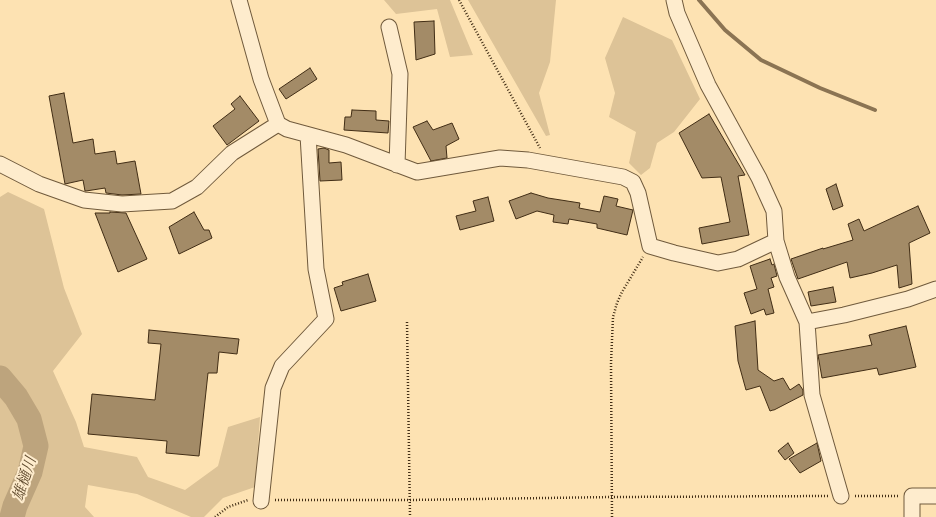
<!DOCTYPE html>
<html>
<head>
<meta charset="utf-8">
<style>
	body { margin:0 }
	canvas { display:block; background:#fde2b2 }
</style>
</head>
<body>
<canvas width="936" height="517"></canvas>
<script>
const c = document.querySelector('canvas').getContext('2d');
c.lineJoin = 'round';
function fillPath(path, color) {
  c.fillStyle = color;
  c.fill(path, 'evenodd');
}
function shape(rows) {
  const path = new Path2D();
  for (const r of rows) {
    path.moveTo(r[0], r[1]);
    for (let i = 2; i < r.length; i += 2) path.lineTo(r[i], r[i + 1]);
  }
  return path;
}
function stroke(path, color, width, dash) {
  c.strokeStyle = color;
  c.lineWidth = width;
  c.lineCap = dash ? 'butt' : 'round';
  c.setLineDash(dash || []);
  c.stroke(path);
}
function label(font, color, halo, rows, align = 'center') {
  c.font = font + ' "EB Garamond","Noto Serif JP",serif';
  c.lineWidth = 4;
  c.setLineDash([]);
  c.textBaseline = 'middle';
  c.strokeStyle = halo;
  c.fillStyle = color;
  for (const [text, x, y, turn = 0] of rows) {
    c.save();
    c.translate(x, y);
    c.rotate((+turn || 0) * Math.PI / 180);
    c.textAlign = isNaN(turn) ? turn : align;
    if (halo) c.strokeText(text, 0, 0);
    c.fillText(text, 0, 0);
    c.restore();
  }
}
fillPath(shape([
	[384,0,450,0,473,55,450,57,437,9,396,14],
	[468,0,556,0,550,62,539,93,550,135,546,136],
	[623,17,672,40,700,99,674,132,657,143,650,168,641,175,629,163,636,132,609,117,615,93,605,58],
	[8,192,44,209,64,288,82,334,53,371,76,422,84,447,137,457,148,477,185,490,218,466,228,427,260,417,255,487,223,498,204,517,191,517,137,494,88,485,85,507,94,517,0,517,0,197]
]), '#ddc397');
stroke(shape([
	[699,0,725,30,761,60,820,88,875,110]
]), '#8b7453', 4);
stroke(shape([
	[0,378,16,397,29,419,36,446,30,472,15,506,12,517]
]), '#bda47d', 25);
const building = shape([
	[434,21,435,54,416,60,414,22,434,21],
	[310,68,317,79,286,99,279,89,310,68],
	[64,93,73,143,93,139,95,154,115,151,117,164,135,161,141,194,122,195,106,193,105,188,86,191,85,191,83,180,65,184,49,96,64,93],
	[240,96,259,121,227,145,213,126,235,109,231,104,240,96],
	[352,110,376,111,376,120,389,121,388,133,344,130,345,117,351,117,352,110],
	[709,114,745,175,738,176,749,235,702,244,699,228,730,222,721,177,702,178,679,133,709,114],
	[427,121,433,130,452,123,459,139,446,146,447,158,431,161,413,127,427,121],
	[324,148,329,150,329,163,341,162,342,180,320,181,318,149,324,148],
	[836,184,843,206,833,210,826,189,836,184],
	[531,193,548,198,580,203,579,208,600,212,604,196,618,199,616,206,633,210,627,235,597,228,597,224,569,219,568,224,553,222,554,215,537,211,516,219,509,201,531,193],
	[488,197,494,221,460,230,456,216,476,211,473,201,488,197],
	[918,206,930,233,909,243,912,284,899,288,897,265,872,273,850,278,847,262,798,279,791,259,823,248,823,249,853,240,848,224,859,219,864,231,918,206],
	[110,212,126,213,147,259,118,272,95,213,110,213,110,212],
	[194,212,204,230,209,230,212,238,179,254,169,227,194,212],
	[770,259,772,265,774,264,777,276,771,278,774,287,768,289,774,313,766,315,764,309,751,314,744,293,757,289,750,266,770,259],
	[368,274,376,301,341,311,334,288,343,285,342,282,368,274],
	[833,287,836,302,811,306,808,292,833,287],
	[755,321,758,370,774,381,783,378,790,390,799,384,803,390,803,395,774,410,773,410,770,411,760,386,746,390,738,361,735,326,755,321],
	[906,326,916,367,879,375,877,368,822,378,818,355,872,345,869,335,906,326],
	[149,330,239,339,237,354,219,352,217,373,208,373,199,456,166,453,167,441,88,434,92,394,155,400,161,344,148,343,149,330],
	[788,443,794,453,785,460,778,451,788,443],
	[817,443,821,461,800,473,789,459,817,443]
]);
fillPath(building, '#a38b67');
stroke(building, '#412d15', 1);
const minor = shape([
	[239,0,261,79,278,124,287,129,346,145,417,172,500,158,528,160,623,177,633,182,638,193,650,246,674,253,718,263,738,259,776,241],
	[674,0,677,13,708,85,759,178,774,211,776,241,787,277,807,322,812,395,841,496],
	[389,27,400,74,397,165],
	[0,164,39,184,84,200,122,204,172,201,197,187,232,153,278,124],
	[807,322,844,315,908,299,936,289],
	[261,501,273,388,282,366,326,319,316,269,308,135],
	[912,517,912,496,936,496]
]);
stroke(minor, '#705a3c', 17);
stroke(shape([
	[459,0,540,148],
	[407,322,410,517],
	[855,496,898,496],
	[275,500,410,500,612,497,828,496],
	[215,517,228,507,248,500],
	[612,517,611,363,613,317,617,303,622,292,643,257]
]), '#412d15', 2.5, [1, 2]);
stroke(minor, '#feeccd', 15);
label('italic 15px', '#604b2f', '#feeccd', [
	["雄樋川",25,479,-72]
]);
</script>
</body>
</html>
